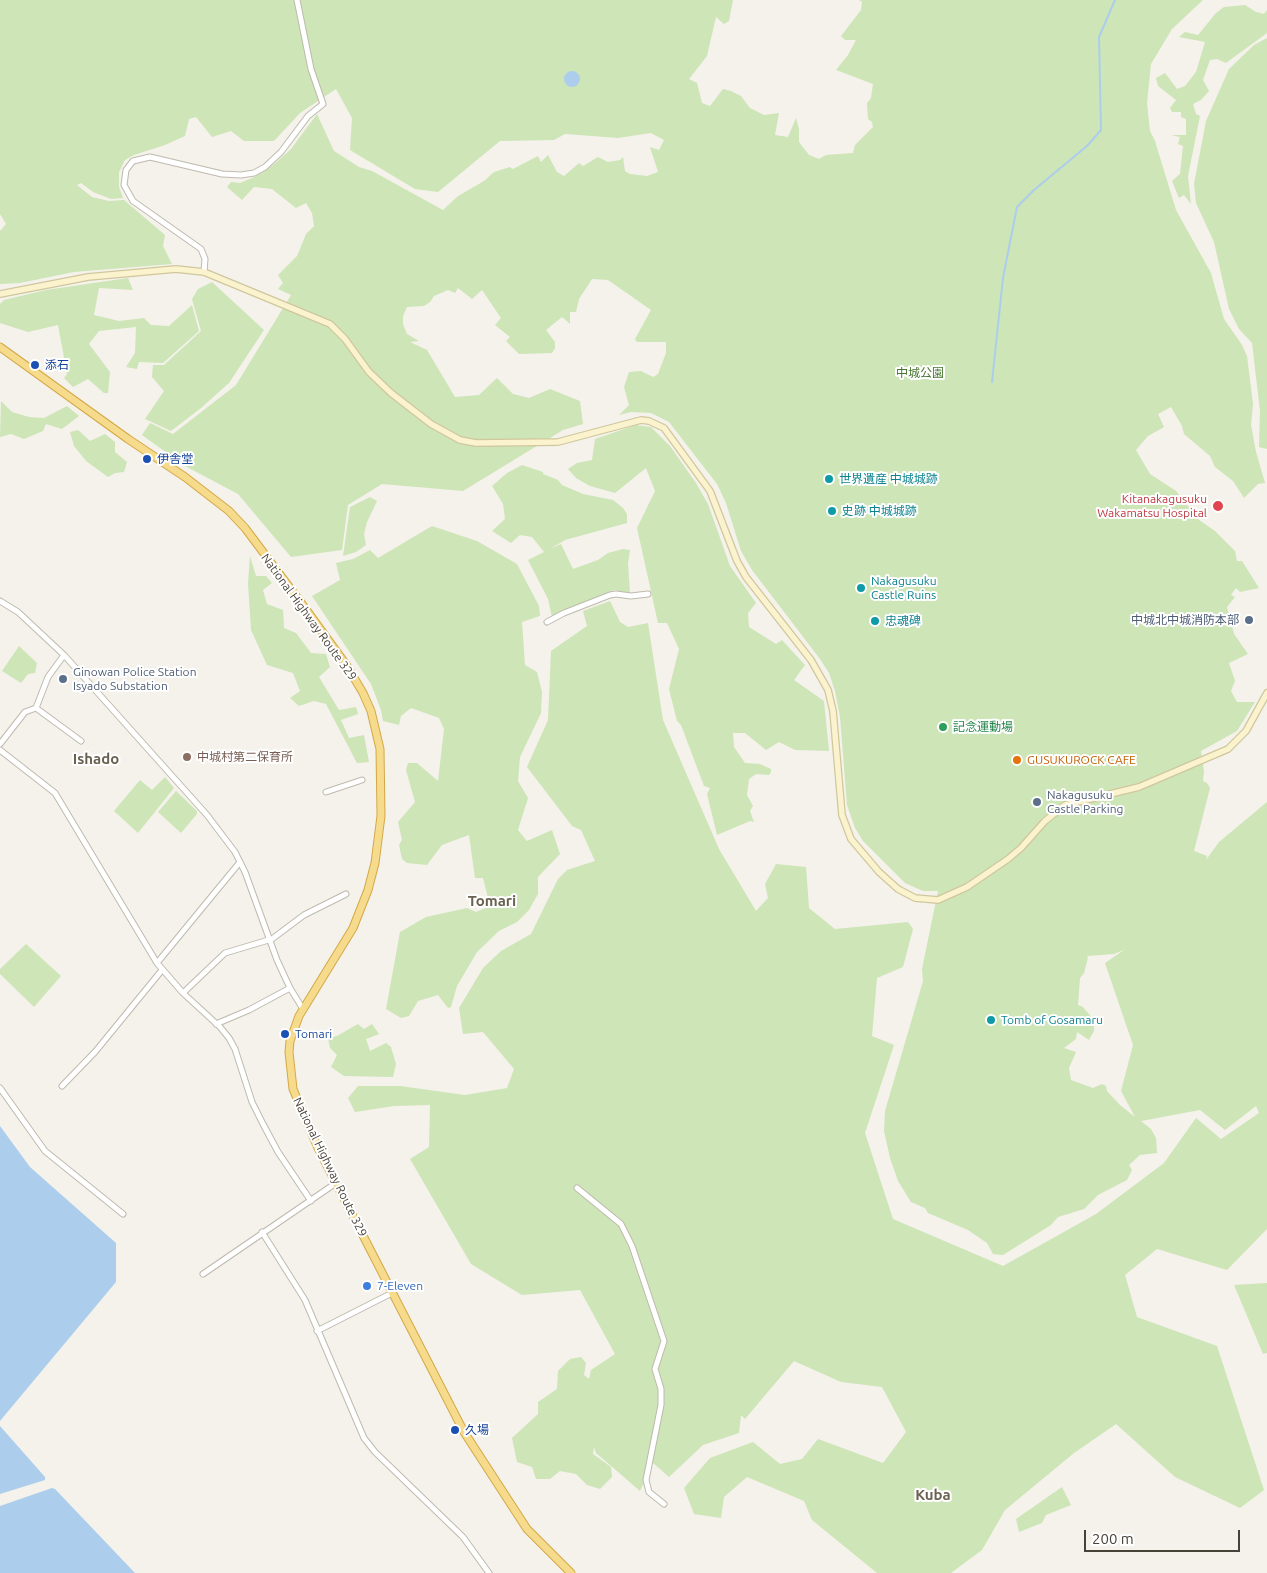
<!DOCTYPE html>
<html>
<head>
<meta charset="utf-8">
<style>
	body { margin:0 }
	#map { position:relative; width:1267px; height:1573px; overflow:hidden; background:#f4f2eb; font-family:Ubuntu,sans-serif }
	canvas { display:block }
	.scale { position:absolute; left:1084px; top:1530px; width:156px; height:22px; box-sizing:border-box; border:2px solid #484339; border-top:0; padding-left:6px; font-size:15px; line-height:18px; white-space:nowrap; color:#484339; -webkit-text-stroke:4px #fff; paint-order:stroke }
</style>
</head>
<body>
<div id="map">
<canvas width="1267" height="1573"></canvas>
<div class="scale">200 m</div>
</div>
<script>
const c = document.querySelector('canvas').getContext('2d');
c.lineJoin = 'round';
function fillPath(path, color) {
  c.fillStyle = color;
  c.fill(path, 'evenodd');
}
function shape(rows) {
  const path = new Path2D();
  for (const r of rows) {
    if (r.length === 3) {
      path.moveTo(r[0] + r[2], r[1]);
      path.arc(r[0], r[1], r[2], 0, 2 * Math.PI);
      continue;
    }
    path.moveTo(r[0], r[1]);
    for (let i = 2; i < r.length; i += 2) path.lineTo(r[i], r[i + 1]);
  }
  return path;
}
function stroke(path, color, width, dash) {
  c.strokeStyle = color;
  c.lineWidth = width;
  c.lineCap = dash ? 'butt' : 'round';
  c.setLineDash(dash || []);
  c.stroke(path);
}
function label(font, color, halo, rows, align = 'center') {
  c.font = font + ' Ubuntu,"Noto Sans JP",sans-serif';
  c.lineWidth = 4;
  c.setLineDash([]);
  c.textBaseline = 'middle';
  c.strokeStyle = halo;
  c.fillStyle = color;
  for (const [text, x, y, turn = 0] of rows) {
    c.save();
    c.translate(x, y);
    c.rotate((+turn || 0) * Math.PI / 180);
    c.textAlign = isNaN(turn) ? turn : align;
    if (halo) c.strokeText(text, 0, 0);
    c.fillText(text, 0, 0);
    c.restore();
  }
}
fillPath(shape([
	[0,0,733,0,729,21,724,24,716,17,707,56,689,79,697,83,702,103,710,106,723,89,731,91,741,96,750,108,764,115,779,113,775,135,788,137,796,118,799,129,799,142,809,155,819,159,826,155,853,153,855,145,873,127,872,122,868,119,867,103,871,98,873,84,836,70,848,55,856,40,845,40,841,36,861,10,862,2,859,0,1203,0,1172,29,1151,64,1147,103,1150,131,1155,141,1176,210,1211,273,1224,319,1242,345,1247,356,1253,404,1251,425,1256,452,1265,483,1258,484,1244,498,1233,481,1215,467,1210,456,1184,434,1182,426,1171,407,1158,414,1164,427,1148,436,1136,450,1150,474,1176,491,1199,520,1215,531,1235,551,1237,561,1242,561,1259,588,1240,592,1236,588,1231,595,1235,597,1227,607,1234,634,1248,654,1229,663,1235,681,1231,691,1237,702,1255,702,1237,731,1201,751,1204,771,1203,781,1207,783,1210,788,1194,851,1207,856,1206,860,1219,842,1267,802,1267,1229,1227,1270,1157,1249,1125,1275,1137,1317,1217,1346,1264,1490,1240,1508,1175,1477,1116,1424,1074,1453,1005,1510,982,1550,951,1573,877,1573,812,1520,804,1501,747,1477,724,1497,721,1518,694,1514,684,1488,710,1458,753,1442,780,1464,802,1459,818,1439,883,1463,906,1432,882,1387,841,1382,794,1361,745,1419,741,1415,739,1433,703,1445,669,1477,653,1463,640,1491,596,1453,594,1447,593,1454,611,1467,612,1477,600,1489,587,1485,576,1474,560,1471,550,1479,536,1479,532,1467,517,1462,512,1438,538,1414,538,1402,557,1389,558,1371,570,1359,581,1357,586,1363,584,1375,589,1379,591,1370,615,1354,580,1290,522,1295,471,1264,410,1159,429,1147,430,1105,394,1106,355,1112,348,1098,358,1086,400,1086,465,1095,507,1088,514,1069,483,1032,463,1034,459,1008,483,968,501,951,531,934,558,879,567,870,595,861,581,830,572,826,527,767,548,720,551,651,587,626,583,611,610,601,620,622,628,627,648,623,663,720,719,849,756,911,768,898,765,884,776,864,806,867,809,908,835,929,908,922,913,929,903,967,877,978,872,1036,894,1045,865,1133,893,1219,1003,1266,1096,1214,1164,1163,1196,1118,1221,1139,1259,1113,1256,1106,1225,1130,1200,1110,1141,1121,1151,1129,1156,1138,1157,1153,1140,1155,1129,1165,1132,1170,1127,1180,1098,1195,1084,1209,1058,1217,1051,1225,1003,1255,993,1254,987,1243,968,1230,928,1213,925,1208,911,1202,898,1181,890,1158,884,1131,885,1111,923,981,922,969,938,891,923,891,905,883,863,841,855,828,847,805,840,717,835,691,829,673,820,659,752,570,741,551,726,503,717,484,669,422,651,413,631,412,619,415,629,405,624,387,629,372,641,371,653,377,658,374,666,353,666,342,637,342,635,339,651,310,608,280,592,279,579,299,576,312,570,312,570,324,562,317,546,330,555,342,555,348,552,353,519,354,506,341,510,337,495,325,501,318,482,290,472,299,458,288,455,293,448,290,434,296,430,302,424,306,407,307,403,316,403,324,407,334,419,341,410,342,427,350,455,397,479,395,497,378,513,394,529,398,550,389,580,401,583,424,563,430,463,491,382,484,348,505,342,550,291,557,238,494,185,466,142,435,150,423,173,434,236,385,291,295,278,289,283,283,278,275,297,256,306,234,314,226,312,213,306,203,296,208,272,189,254,187,242,200,227,187,231,182,240,183,252,178,273,165,291,149,317,114,334,151,359,167,372,171,443,210,458,196,484,181,494,172,510,167,513,169,538,156,541,162,548,155,557,172,564,176,579,163,583,166,598,157,608,162,620,160,623,157,625,171,630,174,647,176,658,172,650,147,659,150,664,140,651,133,618,138,565,134,554,140,500,141,438,192,415,189,350,150,352,118,336,89,300,113,274,141,244,141,231,131,212,137,196,117,189,119,185,136,165,145,134,155,125,160,119,172,119,187,123,198,111,199,93,192,81,183,77,185,92,197,109,201,124,200,165,235,163,246,172,264,74,272,20,283,0,284,0,231,6,224,0,214],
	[1124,950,1105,963,1133,1045,1121,1091,1135,1117,1120,1105,1107,1091,1106,1086,1102,1084,1093,1088,1071,1080,1069,1068,1076,1052,1064,1048,1076,1039,1077,1032,1089,1040,1094,1031,1094,1025,1088,1025,1092,1018,1083,1007,1078,1005,1080,978,1084,973,1088,958,1087,956,1114,954],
	[1245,5,1256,12,1264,14,1267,10,1267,33,1226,63,1217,59,1210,60,1203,80,1209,91,1201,100,1193,104,1196,114,1200,116,1188,176,1191,204,1184,195,1179,198,1172,181,1180,174,1183,146,1178,144,1180,137,1171,135,1186,135,1186,119,1181,117,1181,112,1172,112,1170,108,1176,100,1158,86,1156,78,1165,73,1177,89,1185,86,1196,72,1205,42,1179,37,1185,32,1198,35,1216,13,1224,7],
	[1267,38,1267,449,1259,447,1260,411,1252,343,1239,329,1229,309,1214,242,1196,203,1194,184,1206,121,1229,69,1254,45],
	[128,278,133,290,99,288,94,315,119,321,144,318,151,325,169,326,192,305,199,331,163,363,139,362,137,369,126,367,135,353,136,327,99,331,89,344,110,372,108,393,104,393,88,379,73,387,64,378,67,374,58,325,28,332,0,323,0,304,4,300,46,290],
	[212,282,264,330,229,383,201,408,171,431,145,419,164,391,152,377,153,365,164,365,201,331,192,299,198,289],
	[1,401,12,412,29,417,44,418,67,406,79,416,62,429,46,424,43,431,24,439,11,434,0,437],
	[636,425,651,427,670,446,696,483,708,504,730,566,756,603,748,613,749,627,776,644,782,640,805,665,794,680,824,701,829,751,795,750,779,742,766,750,745,733,733,733,734,747,745,763,760,764,771,769,771,772,769,775,756,774,749,779,747,795,753,806,750,811,754,822,750,821,717,835,707,794,710,788,704,786,681,725,677,721,669,689,679,649,667,623,658,623,637,528,655,491,646,468,615,493,590,486,576,478,568,469,577,463,592,460,595,439],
	[78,430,90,441,105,434,115,442,115,452,127,462,124,472,115,473,108,477,86,461,74,446,70,432],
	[522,465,543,472,543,474,558,480,562,485,583,494,613,500,623,508,627,514,627,523,565,540,550,549,561,544,573,569,598,560,608,553,623,549,630,550,628,563,630,594,614,590,552,617,548,599,528,560,544,552,532,537,520,535,511,543,492,531,505,519,503,504,492,486,507,473],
	[370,497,377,501,367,522,364,534,366,545,356,552,343,556,350,507],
	[432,526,477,541,517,564,539,606,540,616,522,622,525,665,537,672,542,692,541,713,520,757,518,781,528,798,518,830,527,841,552,830,560,854,538,877,538,894,529,910,517,922,499,931,477,952,457,986,451,1007,448,1008,438,995,418,1001,409,1016,401,1018,386,1009,400,932,426,917,467,908,476,912,490,906,483,878,475,878,469,835,442,845,427,865,407,863,402,859,399,845,402,840,398,822,415,802,406,770,408,763,417,763,438,781,444,729,439,718,411,708,401,716,399,725,383,721,381,710,371,684,312,596,340,580,336,563,353,559,370,550,378,558],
	[250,556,256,576,266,576,272,583,263,590,267,604,283,610,284,628,296,633,311,653,326,654,330,667,319,677,339,710,356,707,358,714,341,720,349,738,364,735,369,762,357,763,326,704,314,701,299,706,290,698,300,691,293,673,267,665,251,630,248,583],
	[19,646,37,663,35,673,28,674,21,683,2,671],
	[165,777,174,788,138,833,114,811,140,780,152,790],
	[176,791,197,811,197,814,181,833,158,812],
	[26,944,61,976,34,1007,0,974,0,969],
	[358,1024,364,1029,372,1024,379,1034,366,1039,370,1051,386,1043,391,1047,396,1064,393,1077,344,1076,331,1067,337,1055,330,1048,328,1038,337,1036],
	[1267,1283,1267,1353,1263,1354,1234,1285],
	[1062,1487,1071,1505,1046,1515,1042,1523,1019,1532,1016,1519]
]), '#cde5b7');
fillPath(shape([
	[572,79,8],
	[0,1126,30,1167,116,1243,116,1282,0,1421],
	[0,1426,45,1477,45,1480,0,1494],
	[52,1488,55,1489,135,1573,0,1573,0,1506]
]), '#acceec');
stroke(shape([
	[992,382,1003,278,1017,207,1034,190,1087,146,1101,130,1099,37,1115,0]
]), '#acceec', 2);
const tertiary = shape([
	[204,272,205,259,201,249,133,201,124,185,126,170,133,161,150,157,222,174,241,175,254,173,265,167,281,152,308,116,323,104,311,69,297,0],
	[0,601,18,612,64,655,207,815,235,852,245,872,277,960,290,988,303,1009],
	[547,622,564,613,610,595,616,594,631,596,648,594],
	[36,708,81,741],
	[0,744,25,712,36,708,48,677,64,655],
	[0,750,55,793,157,963,183,993,220,1027,229,1038,235,1049,252,1102,263,1124,278,1152,311,1201],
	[326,792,362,780],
	[157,963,240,862],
	[183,993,225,953,272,939,304,915,346,894],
	[216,1024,249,1010,290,988],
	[62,1086,95,1052,162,970],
	[0,1088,45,1151,123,1214],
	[577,1188,621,1224,632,1246,664,1341,655,1369,661,1389,661,1405,646,1480,649,1492,664,1504],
	[262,1232,305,1300,364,1438,375,1452,463,1537,489,1573],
	[203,1274,336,1183],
	[317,1331,392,1293]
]);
const secondary = shape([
	[0,294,88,277,176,269,204,272,330,324,345,339,369,372,391,393,431,424,460,440,476,443,558,442,641,420,649,421,664,428,710,491,737,561,746,577,811,660,828,690,833,711,842,815,851,839,879,872,898,889,915,898,938,900,967,887,1008,859,1021,848,1045,821,1065,805,1139,787,1228,749,1246,731,1267,693]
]);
const trunk = shape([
	[0,347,128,439,185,477,229,511,245,528,305,608,347,666,363,693,371,711,380,749,381,816,375,863,368,890,353,928,299,1016,290,1041,289,1052,293,1089,318,1148,464,1432,527,1529,571,1573]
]);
stroke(tertiary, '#bfbaae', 7);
stroke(secondary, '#d0c79d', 8);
stroke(trunk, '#d3a846', 9);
stroke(tertiary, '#fff', 5);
stroke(secondary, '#fbf3ce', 5.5);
stroke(trunk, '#f6db8c', 7);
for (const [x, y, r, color] of [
	[35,365,5,"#1a4fb4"],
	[147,459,5,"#1a4fb4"],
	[829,479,5,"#0f9aa8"],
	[1218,506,6,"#e0444e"],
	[832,511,5,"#0f9aa8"],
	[861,588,5,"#0f9aa8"],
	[1249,620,5,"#5c6f8a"],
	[875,621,5,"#0f9aa8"],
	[63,679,5,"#5c6f8a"],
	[943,727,5,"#2e9e5b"],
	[187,757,5,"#8d6e63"],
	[1017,760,5,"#e8710a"],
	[1037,802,5,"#5c6f8a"],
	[991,1020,5,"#0f9aa8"],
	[285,1034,5,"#1a4fb4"],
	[367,1286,5,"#3f7fe0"],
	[455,1430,5,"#1a4fb4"]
]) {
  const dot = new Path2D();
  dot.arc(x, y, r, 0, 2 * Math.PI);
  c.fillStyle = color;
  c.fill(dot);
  stroke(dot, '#fff', 2);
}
label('12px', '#164399', '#fff', [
	["添石",45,365],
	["伊舎堂",157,459],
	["Tomari",295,1034],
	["久場",465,1430]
], 'left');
label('12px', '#467630', '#fff', [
	["中城公園",920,373]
]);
label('12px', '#0d838f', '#fff', [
	["世界遺産 中城城跡",839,479],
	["史跡 中城城跡",842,511],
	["Nakagusuku",871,581],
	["Castle Ruins",871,595],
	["忠魂碑",885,621],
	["Tomb of Gosamaru",1001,1020]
], 'left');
label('12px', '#be3a42', '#fff', [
	["Kitanakagusuku",1207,499],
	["Wakamatsu Hospital",1207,513]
], 'right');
label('12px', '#484339', '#fff', [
	["National Highway Route 329",309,617,54],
	["National Highway Route 329",330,1167,64]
]);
label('12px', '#4e5e75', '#fff', [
	["中城北中城消防本部",1239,620,"right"],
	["Ginowan Police Station",73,672],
	["Isyado Substation",73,686],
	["Nakagusuku",1047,795],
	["Castle Parking",1047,809]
], 'left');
label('12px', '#27864d', '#fff', [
	["記念運動場",953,727]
], 'left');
label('12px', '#785e54', '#fff', [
	["中城村第二保育所",197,757]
], 'left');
label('12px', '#c56008', '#fff', [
	["GUSUKUROCK CAFE",1027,760]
], 'left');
label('12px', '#366cbe', '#fff', [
	["7-Eleven",377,1286]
], 'left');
label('bold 15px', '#6a6251', '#fff', [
	["Ishado",96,759],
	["Tomari",492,901],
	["Kuba",933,1495]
]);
</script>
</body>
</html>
